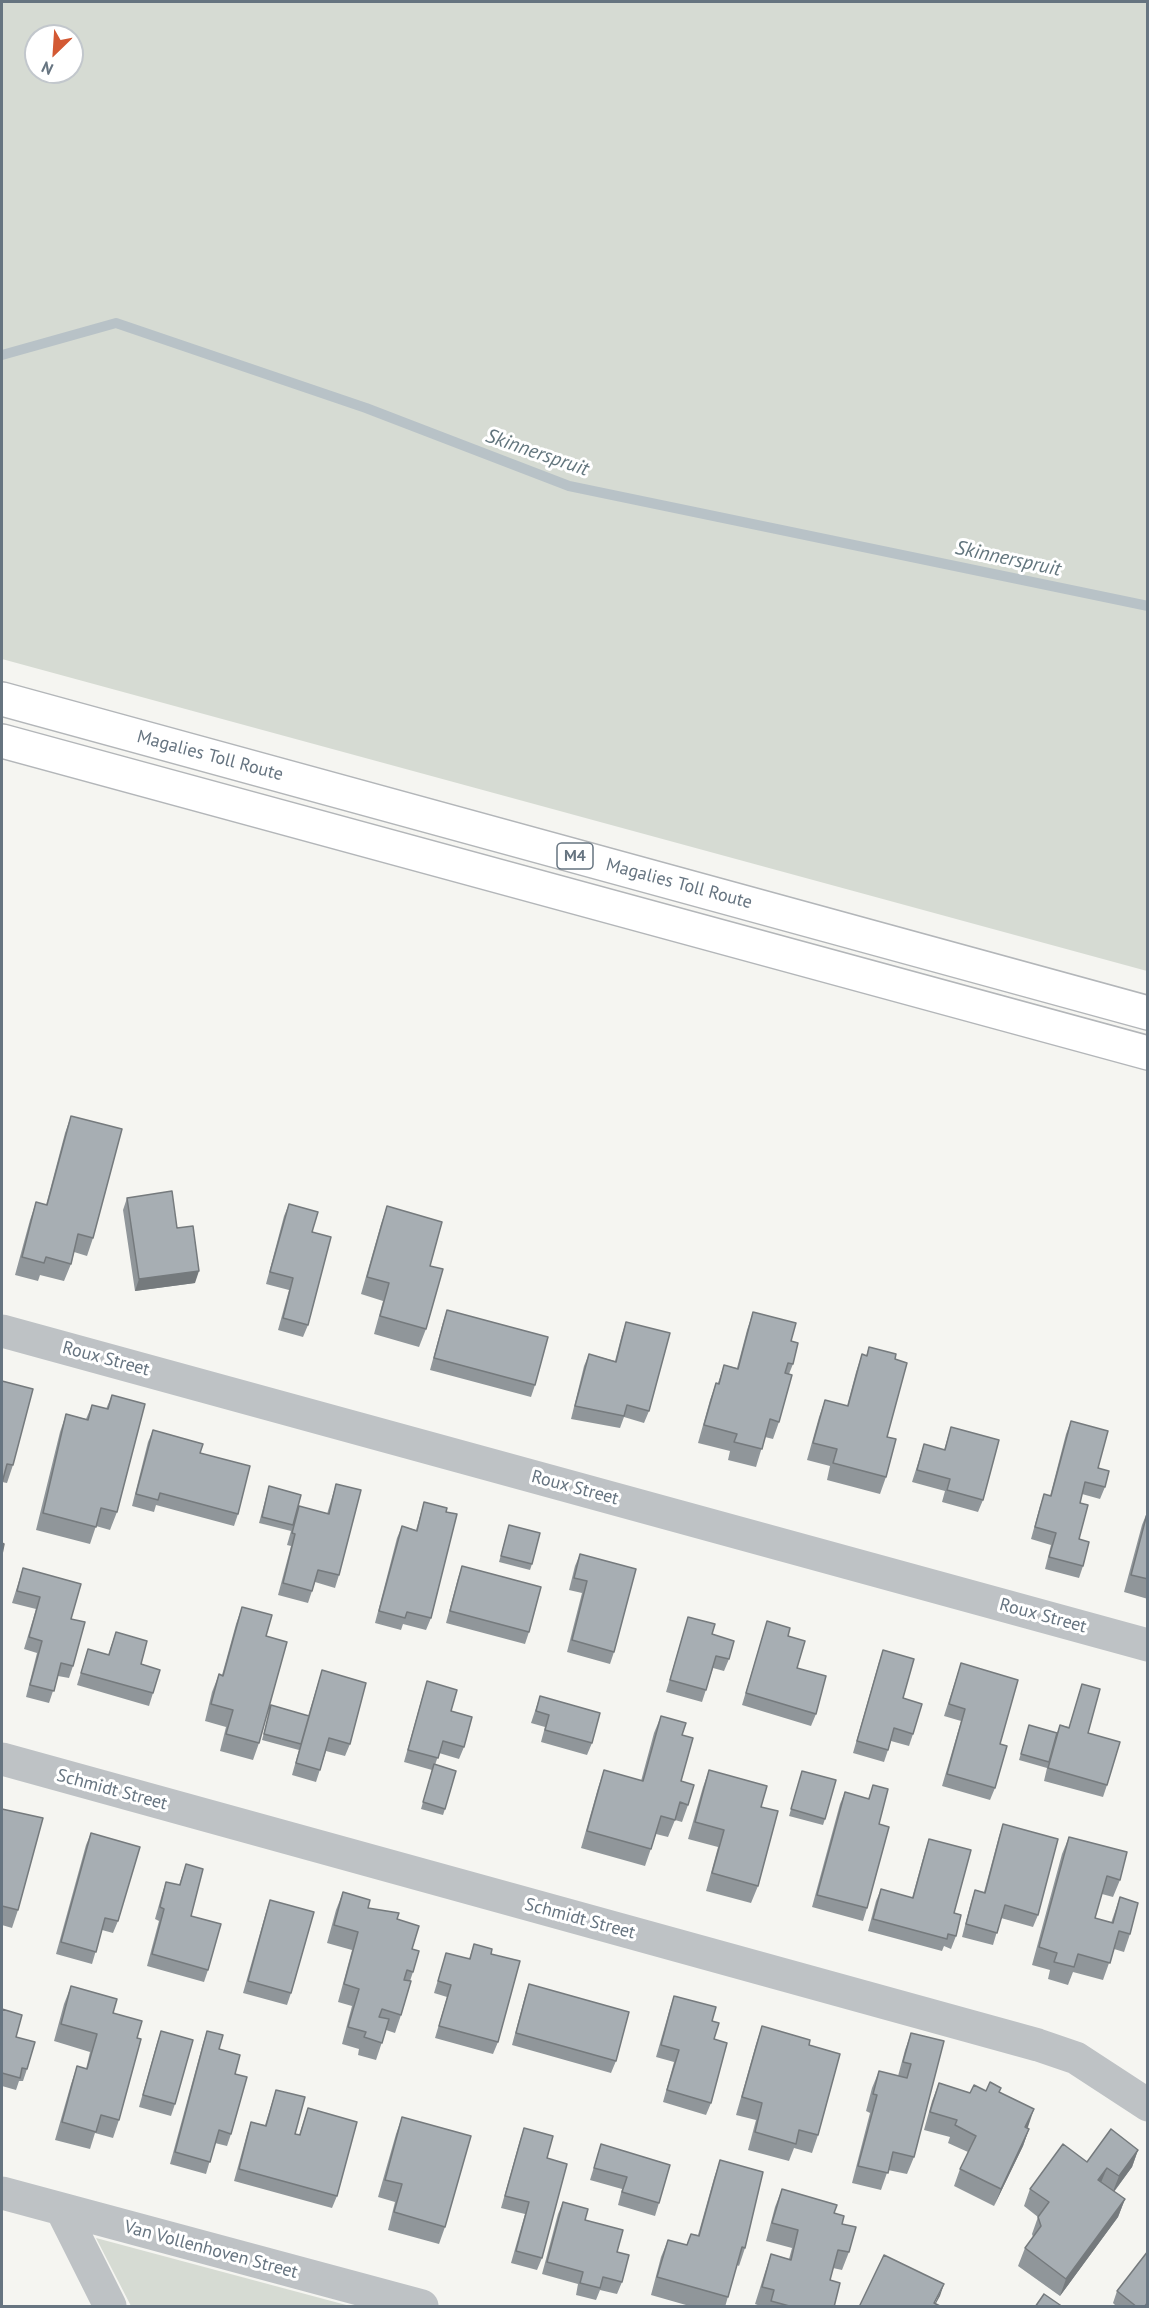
<!DOCTYPE html>
<html>
<head>
<meta charset="utf-8">
<style>
	body { margin:0 }
	#map { position:relative; width:1149px; height:2308px; overflow:hidden; background:#f5f5f1; font-family:"PT Sans",sans-serif }
	canvas { display:block }
	.frame { position:absolute; inset:0; border:3px solid #667480; pointer-events:none }
	.north { position:absolute; left:24px; top:24px; width:60px; height:60px; box-sizing:border-box; background:#fff; border:2px solid #c2c7cc; border-radius:50%; rotate:205deg; font-size:16px; font-weight:700; line-height:24px; text-align:center; color:#667480 }
	.north::after { content:''; display:block; margin:auto; width:21px; height:27px; background:#d35933; clip-path:polygon(50% 0,100% 100%,50% 72%,0 100%) }
</style>
</head>
<body>
<div id="map">
<canvas width="1149" height="2308"></canvas>
<div class="frame"></div>
<div class="north">N</div>
</div>
<script>
const c = document.querySelector('canvas').getContext('2d');
c.lineJoin = 'round';
function fillPath(path, color) {
  c.fillStyle = color;
  c.fill(path, 'evenodd');
}
function shape(rows) {
  const path = new Path2D();
  for (const r of rows) {
    path.moveTo(r[0], r[1]);
    for (let i = 2; i < r.length; i += 2) path.lineTo(r[i], r[i + 1]);
  }
  return path;
}
function stroke(path, color, width, dash) {
  c.strokeStyle = color;
  c.lineWidth = width;
  c.lineCap = dash ? 'butt' : 'round';
  c.setLineDash(dash || []);
  c.stroke(path);
}
function label(font, color, halo, rows, align = 'center') {
  c.font = font + ' "PT Sans",sans-serif';
  c.lineWidth = 6;
  c.setLineDash([]);
  c.textBaseline = 'middle';
  c.strokeStyle = halo;
  c.fillStyle = color;
  for (const [text, x, y, turn = 0] of rows) {
    c.save();
    c.translate(x, y);
    c.rotate((+turn || 0) * Math.PI / 180);
    c.textAlign = isNaN(turn) ? turn : align;
    if (halo) c.strokeText(text, 0, 0);
    c.fillText(text, 0, 0);
    c.restore();
  }
}
fillPath(shape([
	[2,2,1147,2,1147,971,2,659],
	[36,36,72,36,72,72,36,72],
	[96,2238,350,2306,131,2306]
]), '#d6dbd3');
stroke(shape([
	[2,355,116,323,366,408,569,486,1148,606]
]), '#b8c2c7', 10);
const highway = shape([
	[2,699,1148,1013],
	[2,741,1148,1053]
]);
stroke(highway, '#b3b6b9', 36);
stroke(shape([
	[2,1331,1148,1645],
	[2,1759,1038,2045,1076,2058,1148,2105],
	[2,2193,422,2306],
	[62,2210,110,2306]
]), '#bec2c5', 33);
stroke(highway, '#fff', 33);
fillPath(shape([
	[71,1116,93,1238,87,1256,74,1252,71,1264,64,1281,40,1275,38,1281,15,1275,30,1220,36,1202,46,1205,65,1133],
	[127,1198,177,1228,195,1283,135,1291,123,1210],
	[289,1204,308,1325,303,1337,278,1330,289,1290,266,1284,284,1216],
	[387,1206,430,1266,426,1329,419,1347,374,1334,383,1301,361,1294,381,1224],
	[447,1310,535,1385,531,1397,430,1370,443,1322],
	[753,1312,791,1341,793,1364,789,1374,779,1422,773,1439,765,1437,756,1467,728,1460,730,1451,698,1443,710,1400,716,1383,718,1383,724,1365,737,1368,747,1330],
	[626,1322,649,1411,644,1423,624,1417,620,1428,571,1419,584,1366,589,1354,615,1361,622,1334],
	[869,1347,895,1359,887,1437,886,1477,880,1494,827,1480,830,1466,807,1460,819,1417,825,1400,847,1406,856,1372,862,1354,866,1356],
	[2,1381,13,1465,7,1483,2,1482],
	[112,1395,117,1512,110,1530,96,1526,90,1544,36,1530,60,1432,66,1414,86,1419,92,1405,106,1409],
	[1071,1421,1098,1468,1105,1487,1100,1499,1082,1494,1080,1503,1079,1539,1083,1566,1079,1578,1045,1569,1051,1545,1031,1539,1040,1506,1044,1494,1050,1496,1066,1434],
	[951,1427,983,1500,978,1512,942,1502,945,1491,912,1482,924,1444,944,1450],
	[153,1430,238,1514,234,1526,156,1505,154,1512,132,1506,148,1442],
	[336,1484,339,1575,335,1588,315,1582,308,1603,278,1595,291,1546,287,1545,291,1531,259,1523,269,1486,297,1511,327,1514],
	[424,1502,446,1512,431,1618,426,1630,403,1624,401,1630,375,1623,397,1538,402,1526,416,1530],
	[1148,1510,1148,1599,1124,1592,1142,1525],
	[509,1525,532,1564,530,1570,499,1562],
	[580,1554,614,1652,610,1664,567,1652,582,1593,569,1590,575,1566],
	[462,1566,529,1632,525,1644,446,1623,458,1578],
	[23,1568,71,1619,73,1666,69,1678,58,1676,49,1703,26,1697,37,1653,24,1649,36,1609,12,1603],
	[242,1607,266,1636,259,1743,253,1760,220,1751,226,1727,205,1721,212,1692,219,1674,222,1675,236,1624],
	[688,1617,712,1634,729,1659,724,1671,713,1668,702,1702,666,1692],
	[767,1621,788,1636,797,1668,816,1714,811,1726,742,1705],
	[116,1632,141,1664,153,1693,149,1706,77,1685,88,1649,108,1655],
	[883,1650,903,1698,913,1734,909,1746,891,1741,884,1762,853,1753,879,1662],
	[961,1663,1000,1744,995,1788,990,1800,942,1786,961,1721,944,1716],
	[322,1670,350,1744,345,1756,326,1751,316,1782,292,1775,299,1750,262,1740,271,1705,308,1716],
	[427,1681,451,1711,464,1747,459,1759,439,1753,435,1765,445,1809,443,1815,421,1809,432,1770,404,1762,423,1694],
	[1082,1684,1088,1733,1107,1785,1103,1797,1044,1781,1047,1768,1019,1760,1029,1725,1057,1733,1060,1725,1069,1727],
	[540,1696,592,1743,587,1755,541,1742,545,1727,531,1723],
	[661,1716,682,1735,681,1781,688,1805,682,1822,675,1820,668,1837,656,1834,645,1866,581,1848,598,1788,604,1770,641,1781,654,1733],
	[709,1770,758,1886,751,1903,706,1891,718,1847,688,1839,703,1787],
	[802,1771,825,1819,823,1825,789,1816],
	[873,1785,879,1824,867,1908,863,1921,812,1907,840,1804,845,1792,868,1799],
	[2,1809,18,1910,12,1928,2,1925],
	[1003,1824,1038,1915,1033,1927,1001,1918,993,1945,962,1937,971,1902,975,1890,984,1892,999,1836],
	[91,1833,118,1921,113,1933,102,1930,92,1964,56,1954,86,1845],
	[1069,1837,1120,1880,1113,1897,1102,1894,1095,1918,1111,1923,1120,1897,1130,1934,1124,1952,1114,1949,1103,1980,1073,1972,1068,1985,1048,1979,1050,1970,1032,1965,1062,1854],
	[929,1839,954,1913,956,1936,951,1949,944,1946,942,1951,868,1931,876,1901,881,1889,912,1898,925,1851],
	[186,1864,191,1916,208,1970,204,1982,147,1966,159,1921,155,1919,162,1894,166,1882,179,1885],
	[343,1892,368,1908,397,1919,412,1949,413,1972,410,1981,401,2015,395,2033,386,2030,376,2060,358,2055,359,2049,342,2044,352,2006,338,2002,352,1950,327,1943,336,1910],
	[270,1900,291,1993,287,2005,243,1993,266,1912],
	[474,1944,491,1954,498,2042,493,2054,435,2038,447,1997,434,1993,446,1953,469,1959],
	[529,1984,616,2061,611,2073,512,2045,525,1996],
	[71,1986,113,2013,137,2038,119,2120,113,2138,95,2133,90,2149,55,2140,71,2084,77,2066,86,2069,90,2052,54,2041,64,2004],
	[674,1996,712,2021,714,2039,711,2103,706,2115,663,2102,674,2062,656,2057,670,2008],
	[2,2009,16,2037,27,2069,23,2081,19,2081,16,2090,2,2086],
	[762,2026,809,2045,818,2135,812,2153,794,2148,789,2161,748,2150,756,2120,736,2115,756,2044],
	[161,2031,175,2104,171,2116,139,2107,157,2043],
	[207,2031,235,2074,231,2134,227,2146,215,2143,206,2174,170,2164,203,2043],
	[911,2033,914,2157,907,2174,888,2170,881,2190,852,2183,870,2113,866,2111,872,2088,879,2071,898,2076,905,2050],
	[939,2083,970,2093,1001,2088,999,2093,1027,2128,1029,2129,1023,2146,994,2206,954,2186,960,2169,968,2152,948,2143,950,2137,924,2130,932,2101],
	[276,2090,295,2134,299,2135,308,2108,337,2196,332,2208,234,2181,247,2134,251,2122,265,2125],
	[402,2117,445,2227,439,2244,388,2230,395,2202,378,2197,396,2134],
	[524,2128,547,2158,542,2258,537,2270,511,2263,525,2214,501,2208,520,2140],
	[601,2144,659,2203,655,2216,618,2205,622,2189,590,2180],
	[1138,2150,1132,2167,1114,2192,1125,2199,1118,2217,1060,2296,1018,2266,1025,2248,1033,2237,1032,2234,1038,2217,1024,2206,1030,2189,1087,2162],
	[720,2160,745,2248,739,2266,737,2265,725,2307,693,2307,651,2295,661,2257,668,2240,687,2245,691,2234,698,2235,714,2178],
	[782,2189,834,2213,842,2224,849,2252,842,2270,833,2268,830,2280,834,2307,763,2307,755,2304,765,2272,771,2254,789,2259,792,2248,766,2241,775,2207],
	[563,2202,585,2220,617,2252,622,2282,617,2294,600,2290,596,2300,576,2295,578,2284,542,2274,558,2214],
	[1117,2291,1148,2307,1117,2307,1113,2303]
]), '#90969a');
fillPath(shape([
	[199,1271,195,1283,135,1291,139,1279],
	[1034,2109,1028,2127,1019,2145,1025,2127],
	[1029,2129,1023,2146,994,2206,1001,2189],
	[1138,2150,1132,2167,1112,2194,1119,2176],
	[1107,2168,1100,2185,1098,2180],
	[1125,2199,1118,2217,1060,2296,1066,2279],
	[944,2284,940,2296,934,2307,933,2307]
]), '#757a7d');
const building = shape([
	[71,1116,122,1129,93,1238,78,1234,71,1264,46,1257,44,1263,22,1257,36,1202,47,1205,71,1116],
	[172,1191,177,1228,193,1226,199,1271,139,1279,127,1198,172,1191],
	[289,1204,318,1212,312,1232,331,1237,308,1325,283,1318,293,1278,270,1272,289,1204],
	[387,1206,442,1222,430,1266,443,1269,426,1329,380,1316,389,1283,367,1277,387,1206],
	[447,1310,548,1337,535,1385,434,1358,447,1310],
	[753,1312,796,1323,791,1341,798,1343,793,1364,788,1363,785,1373,792,1375,779,1422,770,1419,762,1449,734,1442,737,1434,704,1425,716,1383,719,1384,724,1365,738,1369,753,1312],
	[626,1322,670,1333,649,1411,627,1405,624,1416,575,1406,589,1354,616,1362,626,1322],
	[869,1347,896,1354,895,1359,907,1363,887,1437,896,1439,886,1477,833,1463,837,1449,813,1443,825,1400,848,1406,862,1354,867,1356,869,1347],
	[2,1381,33,1389,13,1465,7,1464,2,1483,2,1381],
	[112,1395,145,1404,117,1512,101,1508,96,1527,43,1513,66,1414,88,1420,92,1405,108,1409,112,1395],
	[1071,1421,1108,1431,1098,1468,1109,1471,1105,1487,1085,1482,1080,1503,1088,1505,1079,1539,1089,1542,1083,1566,1049,1557,1056,1533,1035,1527,1044,1494,1051,1496,1071,1421],
	[951,1427,999,1440,983,1500,947,1490,950,1479,917,1470,924,1444,945,1450,951,1427],
	[153,1430,203,1444,200,1453,250,1466,238,1514,160,1493,158,1500,136,1494,153,1430],
	[336,1484,361,1490,339,1575,318,1570,312,1591,283,1583,295,1534,292,1533,299,1506,329,1514,336,1484],
	[269,1486,301,1495,293,1525,262,1517,269,1486],
	[424,1502,447,1508,446,1512,457,1514,431,1618,407,1612,405,1618,379,1611,402,1526,417,1531,424,1502],
	[1148,1510,1148,1579,1131,1575,1148,1510],
	[509,1525,540,1533,532,1564,501,1556,509,1525],
	[2,1543,4,1544,2,1554,2,1543],
	[580,1554,636,1569,614,1652,572,1640,587,1581,574,1578,580,1554],
	[462,1566,541,1587,529,1632,450,1611,462,1566],
	[23,1568,81,1584,71,1619,85,1622,73,1666,61,1663,54,1691,30,1685,42,1641,29,1637,40,1597,17,1591,23,1568],
	[242,1607,272,1615,266,1636,287,1642,259,1743,226,1734,233,1710,211,1704,219,1674,223,1676,242,1607],
	[688,1617,715,1624,712,1634,734,1641,729,1659,716,1656,706,1690,670,1680,688,1617],
	[767,1621,790,1628,788,1636,805,1641,797,1668,826,1676,816,1714,746,1693,767,1621],
	[116,1632,147,1641,141,1664,160,1670,153,1693,81,1673,88,1649,109,1655,116,1632],
	[883,1650,914,1659,903,1698,922,1704,913,1734,894,1728,888,1750,857,1741,883,1650],
	[961,1663,1018,1680,1000,1744,1007,1746,995,1788,947,1774,965,1709,949,1704,961,1663],
	[322,1670,366,1683,350,1744,329,1738,320,1770,296,1763,322,1670],
	[427,1681,457,1690,451,1711,472,1717,464,1747,443,1741,438,1758,408,1750,427,1681],
	[1082,1684,1100,1689,1088,1733,1120,1742,1107,1785,1048,1768,1060,1725,1069,1728,1082,1684],
	[540,1696,600,1713,592,1743,545,1730,549,1715,536,1711,540,1696],
	[271,1705,309,1716,301,1744,264,1734,271,1705],
	[661,1716,686,1723,682,1735,693,1738,681,1781,694,1785,688,1805,680,1802,675,1820,661,1816,651,1849,587,1831,604,1770,643,1781,661,1716],
	[1029,1725,1057,1733,1049,1762,1021,1754,1029,1725],
	[434,1764,456,1771,445,1809,423,1802,434,1764],
	[709,1770,767,1786,761,1807,778,1811,758,1886,712,1873,724,1830,695,1822,709,1770],
	[802,1771,836,1780,825,1819,791,1809,802,1771],
	[873,1785,888,1789,879,1824,889,1827,867,1908,817,1895,845,1792,869,1799,873,1785],
	[2,1809,43,1818,18,1910,2,1906,2,1809],
	[1003,1824,1058,1839,1038,1915,1005,1905,997,1933,966,1924,975,1890,985,1893,1003,1824],
	[91,1833,140,1847,118,1921,105,1918,96,1952,61,1942,91,1833],
	[1069,1837,1127,1852,1120,1880,1107,1876,1095,1918,1113,1923,1120,1897,1138,1903,1130,1934,1119,1931,1110,1963,1078,1954,1074,1967,1054,1962,1057,1953,1039,1947,1069,1837],
	[929,1839,971,1850,954,1913,961,1915,956,1936,948,1934,947,1939,873,1919,881,1889,913,1898,929,1839],
	[186,1864,203,1869,191,1916,221,1924,208,1970,152,1954,164,1909,160,1907,166,1882,180,1885,186,1864],
	[343,1892,370,1900,368,1908,399,1913,397,1919,419,1926,412,1949,419,1951,413,1972,407,1970,404,1980,411,1981,401,2015,382,2009,379,2017,389,2019,382,2043,364,2037,366,2032,348,2027,359,1989,344,1984,358,1932,334,1925,343,1892],
	[270,1900,314,1912,291,1993,248,1981,270,1900],
	[474,1944,492,1949,491,1954,520,1961,498,2042,439,2026,451,1985,438,1981,446,1953,470,1959,474,1944],
	[529,1984,629,2012,616,2061,516,2033,529,1984],
	[71,1986,117,1999,113,2013,142,2021,137,2038,141,2039,119,2120,101,2115,96,2132,62,2122,77,2066,87,2069,97,2034,61,2024,71,1986],
	[674,1996,716,2007,712,2021,719,2023,714,2039,727,2043,711,2103,667,2090,679,2050,661,2045,674,1996],
	[2,2009,22,2015,16,2037,35,2042,27,2069,22,2068,20,2078,2,2073,2,2009],
	[762,2026,810,2040,809,2045,840,2054,818,2135,799,2130,796,2144,755,2132,762,2103,742,2097,762,2026],
	[161,2031,193,2040,175,2104,143,2095,161,2031],
	[207,2031,223,2035,219,2049,240,2055,235,2074,247,2077,231,2134,219,2130,210,2162,175,2152,207,2031],
	[911,2033,944,2041,914,2157,893,2152,888,2173,858,2166,877,2095,873,2094,879,2071,907,2078,911,2064,903,2062,911,2033],
	[990,2082,1001,2088,999,2092,1034,2109,1025,2127,1029,2129,1001,2189,960,2169,976,2136,955,2125,957,2120,930,2112,939,2083,970,2093,974,2085,986,2091,990,2082],
	[276,2090,305,2097,295,2134,300,2135,308,2108,357,2122,337,2196,239,2169,251,2122,266,2126,276,2090],
	[402,2117,471,2136,445,2227,394,2212,402,2184,385,2180,402,2117],
	[524,2128,553,2136,547,2158,567,2164,542,2258,516,2251,529,2202,505,2196,524,2128],
	[1111,2129,1138,2150,1119,2176,1107,2168,1098,2180,1125,2199,1066,2279,1025,2248,1041,2226,1038,2217,1049,2202,1030,2189,1063,2144,1087,2162,1111,2129],
	[601,2144,670,2165,659,2203,622,2192,627,2177,594,2168,601,2144],
	[720,2160,763,2172,745,2248,742,2247,728,2297,657,2277,668,2240,687,2245,691,2234,699,2236,720,2160],
	[782,2189,837,2205,834,2213,844,2216,842,2224,856,2227,849,2252,838,2250,830,2280,840,2283,834,2307,793,2307,771,2301,774,2290,762,2287,771,2254,791,2260,798,2230,772,2223,782,2189],
	[563,2202,588,2209,585,2220,623,2230,617,2252,629,2255,622,2282,603,2277,600,2288,580,2283,583,2272,547,2262,563,2202],
	[1148,2251,1148,2302,1144,2307,1137,2307,1117,2291,1148,2251],
	[884,2255,944,2284,934,2303,940,2306,939,2307,859,2307,884,2255],
	[1044,2294,1063,2307,1035,2307,1044,2294]
]);
fillPath(building, '#a7aeb3');
stroke(building, '#757a7d', 1.5);
for (const [x, y, w] of [
	[575,856,36]
]) {
  const box = new Path2D();
  box.roundRect(x - w / 2, y - 13, w, 26, 4.5);
  c.fillStyle = '#fff';
  c.fill(box);
  stroke(box, '#667480', 1.5);
}
label('bold 16px', '#667480', null, [
	["M4",575,856]
]);
label('18px', '#667480', '#fff', [
	["Magalies Toll Route",210,756,15],
	["Magalies Toll Route",679,884,15],
	["Roux Street",106,1359,15],
	["Roux Street",575,1488,15],
	["Roux Street",1043,1616,15],
	["Schmidt Street",112,1790,15],
	["Schmidt Street",580,1919,15],
	["Van Vollenhoven Street",211,2250,15]
]);
label('italic 20px', '#62757d', '#fff', [
	["Skinnerspruit",537,453,19],
	["Skinnerspruit",1008,559,12]
]);
</script>
</body>
</html>
